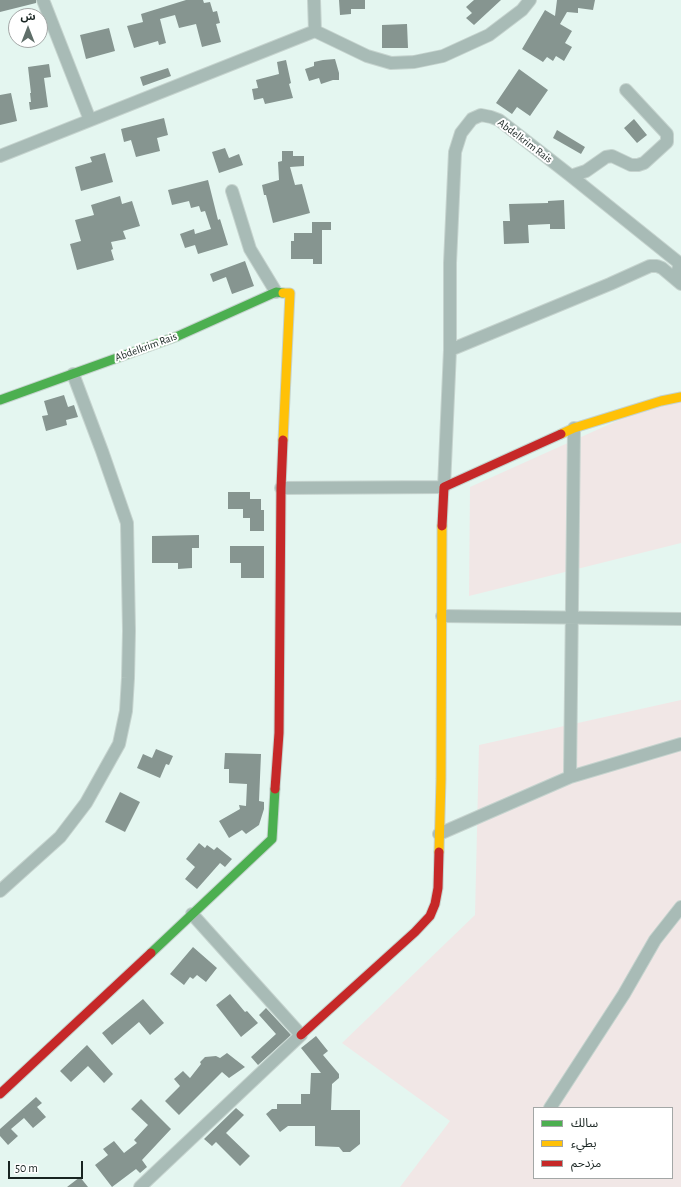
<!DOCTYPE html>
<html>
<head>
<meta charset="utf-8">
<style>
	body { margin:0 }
	#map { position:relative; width:681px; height:1187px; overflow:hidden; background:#e4f6f0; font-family:"Alegreya Sans","Noto Sans Arabic",sans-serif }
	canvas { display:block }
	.legend { position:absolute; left:533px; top:1107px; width:140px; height:72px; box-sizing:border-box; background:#fff; border:1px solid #a3a7a6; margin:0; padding:5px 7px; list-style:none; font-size:12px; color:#182421 }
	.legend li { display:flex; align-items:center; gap:8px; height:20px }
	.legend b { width:20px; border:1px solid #a3a7a6 }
	.north { position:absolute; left:8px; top:8px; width:40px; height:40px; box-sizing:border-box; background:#fff; border:1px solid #a3a7a6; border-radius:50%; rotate:0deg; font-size:11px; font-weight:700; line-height:16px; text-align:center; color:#182421 }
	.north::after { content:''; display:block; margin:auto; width:14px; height:18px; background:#5f6e69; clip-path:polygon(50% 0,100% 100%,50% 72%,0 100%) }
	.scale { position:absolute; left:8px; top:1161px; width:75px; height:18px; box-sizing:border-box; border:2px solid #182421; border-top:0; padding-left:5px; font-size:12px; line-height:14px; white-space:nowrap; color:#182421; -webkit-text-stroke:3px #fff; paint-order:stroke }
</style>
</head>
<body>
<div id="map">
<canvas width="681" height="1187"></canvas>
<ul class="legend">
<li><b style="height:5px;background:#4caf50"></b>سالك</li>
<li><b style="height:5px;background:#ffc107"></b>بطيء</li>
<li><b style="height:5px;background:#c62828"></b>مزدحم</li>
</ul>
<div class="north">ش</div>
<div class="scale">50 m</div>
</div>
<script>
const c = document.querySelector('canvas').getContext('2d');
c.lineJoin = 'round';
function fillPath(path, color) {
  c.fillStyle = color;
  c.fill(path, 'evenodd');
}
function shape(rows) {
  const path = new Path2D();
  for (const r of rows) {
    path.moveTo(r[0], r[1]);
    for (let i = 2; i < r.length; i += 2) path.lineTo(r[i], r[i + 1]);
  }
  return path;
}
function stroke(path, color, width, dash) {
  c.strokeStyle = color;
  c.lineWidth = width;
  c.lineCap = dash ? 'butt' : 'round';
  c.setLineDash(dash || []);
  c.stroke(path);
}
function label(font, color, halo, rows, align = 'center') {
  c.font = font + ' "Alegreya Sans",sans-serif';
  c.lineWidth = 4;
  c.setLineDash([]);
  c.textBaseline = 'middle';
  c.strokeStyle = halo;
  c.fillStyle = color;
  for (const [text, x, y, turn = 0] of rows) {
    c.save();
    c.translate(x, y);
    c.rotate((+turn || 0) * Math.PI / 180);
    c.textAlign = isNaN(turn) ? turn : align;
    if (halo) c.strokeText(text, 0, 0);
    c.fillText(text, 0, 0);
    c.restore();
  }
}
fillPath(shape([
	[681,392,681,543,469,596,470,487],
	[681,700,681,1187,400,1187,450,1121,342,1043,475,915,479,745],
	[534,1108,672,1108,672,1178,534,1178]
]), '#f1e7e6');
fillPath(shape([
	[0,0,36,0,36,3,0,12],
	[186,0,203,0,204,3,210,2,213,12,217,11,220,23,216,24,221,42,202,47,196,24,179,28,175,15,160,19,166,43,159,45,158,41,134,48,127,26,143,22,141,14],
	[339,0,365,0,365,9,351,9,351,14,340,15],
	[474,0,501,0,474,25,466,18,472,13,466,7],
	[557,0,595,0,593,10,578,8,578,13,567,12,560,24,572,31,565,43,572,47,564,61,556,56,553,61,547,57,543,62,522,49,545,10,555,16],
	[407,24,408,48,382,48,382,25],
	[109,28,115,51,86,59,80,35],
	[335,59,339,73,339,80,333,80,321,84,319,78,309,81,305,69,314,66,314,62,323,60],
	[286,60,291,83,289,84,293,98,265,104,263,98,254,100,252,89,258,88,256,80,279,74,277,62],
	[49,64,51,77,44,78,48,107,30,110,29,102,31,102,30,93,31,93,28,67],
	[168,68,171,76,143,86,140,77],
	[519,69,548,90,530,116,517,107,512,114,496,103],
	[11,93,17,121,0,125,0,95],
	[164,118,168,135,157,138,160,151,136,157,131,140,124,142,121,129],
	[634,119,647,135,637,143,624,128],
	[557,130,585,147,581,154,553,138],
	[225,148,229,158,239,154,243,165,219,173,212,152],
	[282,151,293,151,293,156,304,156,304,166,290,167,295,185,302,184,310,213,273,223,266,195,264,195,262,185,279,180,278,162,282,161],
	[105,153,113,182,81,191,75,167,92,162,90,157],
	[208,180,218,220,220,219,228,245,198,254,195,245,185,248,180,234,194,229,195,234,211,229,205,211,201,212,199,206,191,208,189,201,172,205,168,190],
	[120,196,122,204,132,201,140,226,123,231,126,239,111,242,113,249,111,250,114,260,77,270,70,244,81,241,75,220,94,215,91,205],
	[564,200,565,229,550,229,550,224,528,225,529,243,504,244,503,221,510,221,509,204,548,203,548,201],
	[312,222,331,222,331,230,322,230,322,264,313,264,313,259,291,259,291,241,294,241,294,233,312,233],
	[245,261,254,286,232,294,226,277,213,282,210,274],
	[64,395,68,407,74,405,78,417,66,420,67,425,46,431,42,416,48,415,44,401],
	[228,492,250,492,250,499,261,499,261,510,264,510,264,531,250,531,250,518,243,518,243,509,228,509],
	[199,535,199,548,192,548,192,568,178,569,178,563,152,563,152,536],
	[230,546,264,546,264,578,241,578,241,563,230,563],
	[156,749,173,756,169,765,166,764,160,778,137,768,143,754,152,758],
	[225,753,261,754,259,801,264,802,264,809,259,825,246,834,242,830,229,838,219,821,240,809,239,805,246,806,247,784,229,783,229,769,224,769],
	[120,792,140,802,125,832,105,822],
	[199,843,205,848,207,845,214,850,217,847,232,859,225,867,220,863,197,889,185,879,195,867,186,859],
	[193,947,217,968,206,982,197,975,193,979,190,977,184,985,170,974],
	[230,994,245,1012,247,1011,258,1023,241,1037,216,1005],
	[143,999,164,1023,150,1035,139,1022,112,1045,102,1033],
	[266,1008,291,1035,258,1065,251,1057,276,1034,259,1015],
	[316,1036,328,1051,323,1055,339,1074,339,1078,332,1084,331,1110,360,1110,360,1144,350,1152,343,1152,339,1147,315,1146,315,1126,288,1126,280,1132,266,1114,272,1109,277,1109,277,1104,301,1104,301,1094,310,1094,311,1073,321,1073,301,1048],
	[87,1045,113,1074,104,1083,88,1066,71,1082,60,1071],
	[227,1053,245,1067,229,1078,222,1072,179,1115,165,1101,180,1086,174,1079,183,1071,190,1078,201,1064,200,1062,205,1057,216,1056,220,1058],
	[36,1097,42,1103,37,1107,46,1117,33,1128,24,1118,11,1129,18,1136,8,1145,0,1136,0,1129],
	[141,1099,171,1129,142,1160,147,1167,140,1173,136,1169,112,1187,95,1165,108,1155,103,1149,114,1141,124,1153,137,1143,134,1140,148,1125,131,1109],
	[236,1108,244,1115,226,1133,250,1156,240,1166,216,1142,212,1146,204,1139],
	[80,1177,88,1187,67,1187]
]), '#869590');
const street = shape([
	[43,0,90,120],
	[314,0,315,31],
	[0,156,315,31,367,56,391,63,414,62,443,56,489,35,522,10,530,0],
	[571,176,586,171,606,157,612,156,631,165,638,165,644,163,667,142,667,134,626,90],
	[232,191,250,249,276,292],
	[450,350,610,284,650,266,657,266,662,268,681,284],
	[281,488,444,487,450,350,450,263,455,152,461,133,472,119,481,115,491,117,499,120,571,176,678,262,679,266,676,279],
	[442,616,681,619],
	[570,777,574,428],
	[439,834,570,777,681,744],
	[0,891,60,837,86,803,119,744,126,711,128,678,129,631,127,523,102,451,73,374],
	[550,1108,624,994,655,940,681,907],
	[140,1187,301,1035,192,914]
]);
const fast = shape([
	[0,400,178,336,276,292,283,293],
	[151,953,272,839,275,789]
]);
const slow = shape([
	[283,293,290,293,283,440],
	[561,434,574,428,661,401,681,397],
	[439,852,441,779,442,526]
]);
const jam = shape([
	[442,526,444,487,561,434],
	[275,789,279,733,281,488,283,440],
	[301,1035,415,932,430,916,435,904,438,888,439,852],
	[0,1094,151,953]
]);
stroke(street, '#c5d3ce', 14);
stroke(fast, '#c5d3ce', 11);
stroke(slow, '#c5d3ce', 11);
stroke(jam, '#c5d3ce', 11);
stroke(street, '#a8bbb6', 12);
stroke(fast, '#4caf50', 9);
stroke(slow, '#ffc107', 9);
stroke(jam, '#c62828', 9);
label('11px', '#182421', '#fff', [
	["Abdelkrim Rais",525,141,37],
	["Abdelkrim Rais",146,347,-20]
]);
</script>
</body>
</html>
